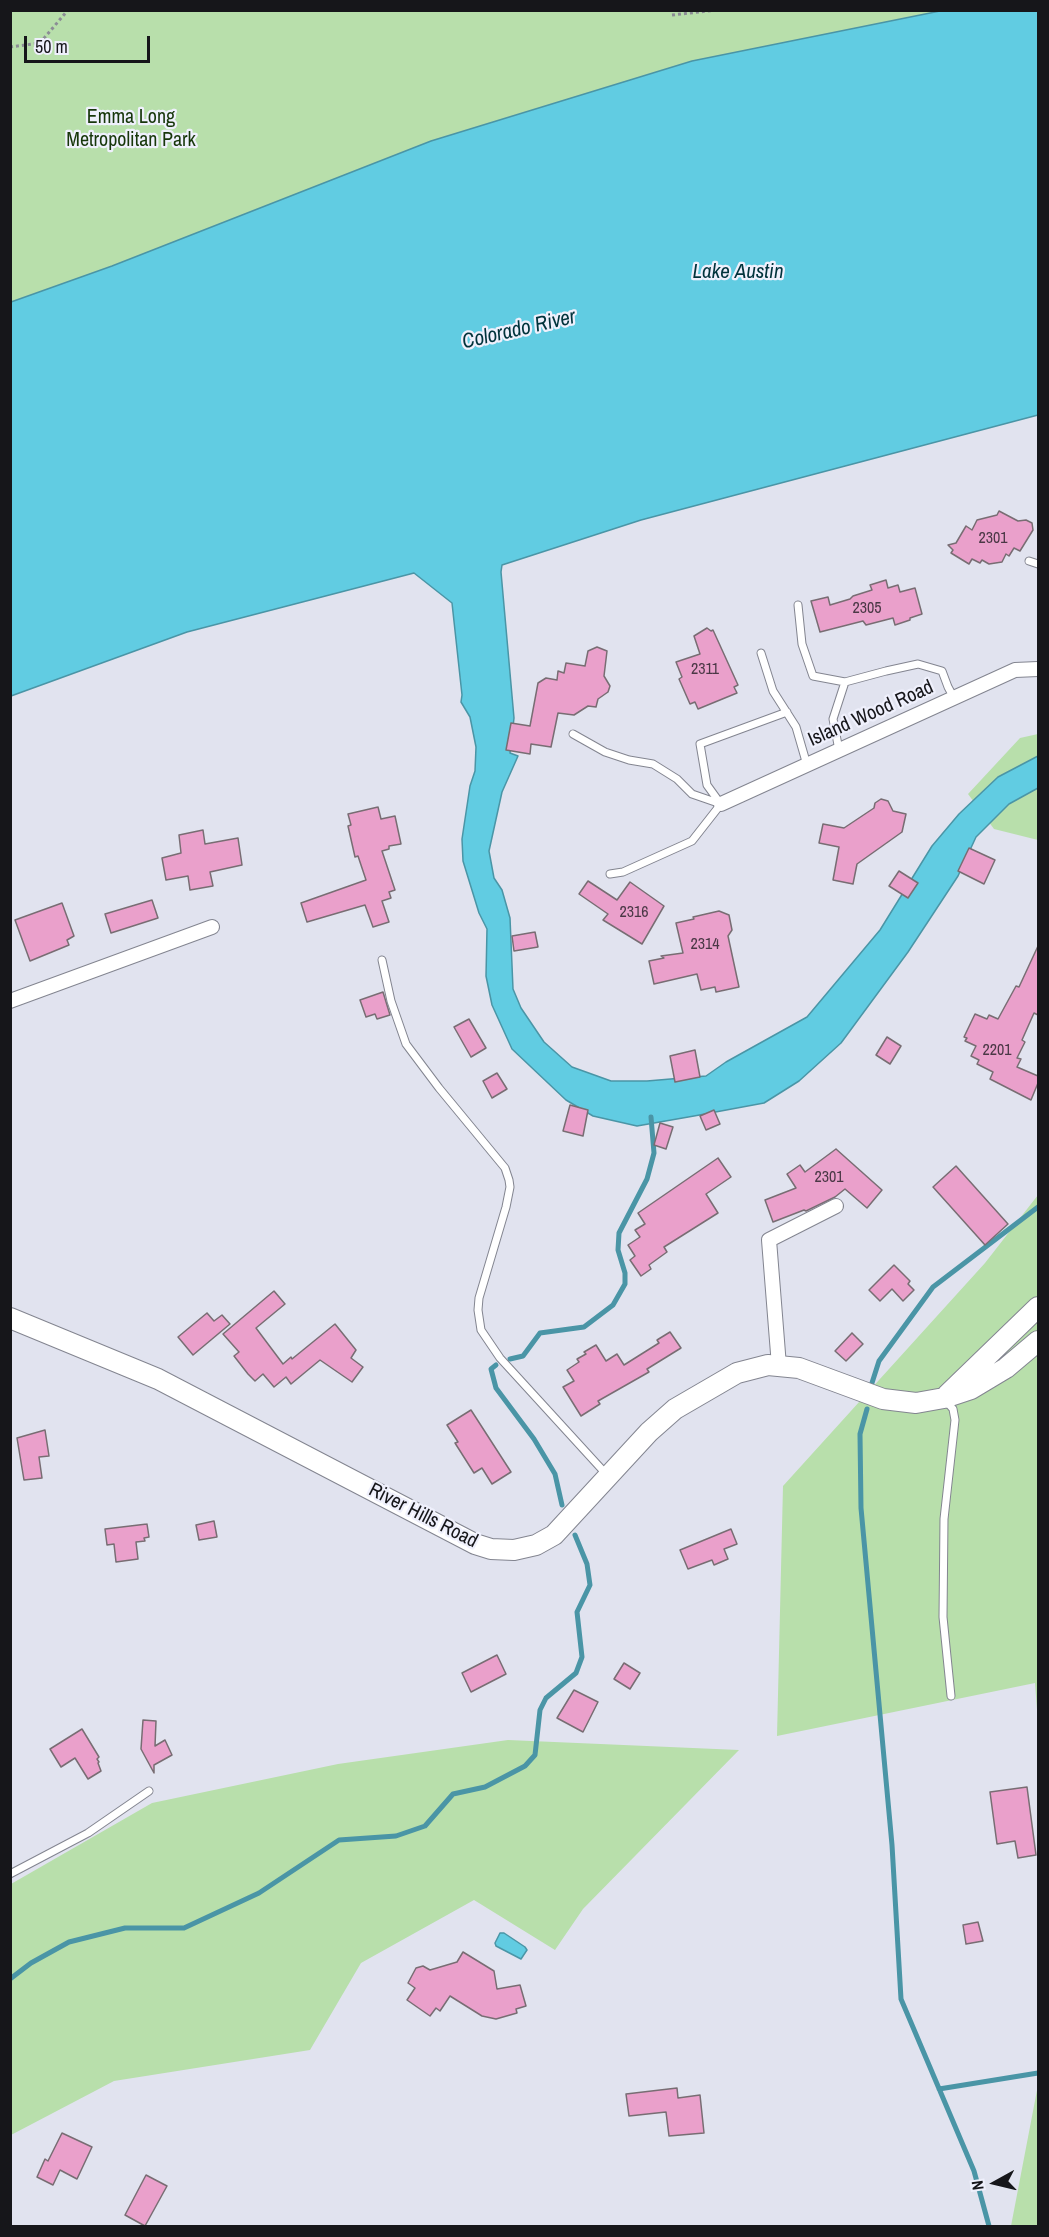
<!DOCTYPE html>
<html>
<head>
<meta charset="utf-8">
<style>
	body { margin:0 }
	#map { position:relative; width:1049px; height:2237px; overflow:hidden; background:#e1e3ef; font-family:"Archivo Narrow",sans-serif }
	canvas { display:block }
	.frame { position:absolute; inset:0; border:12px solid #16161a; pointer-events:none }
	.north { position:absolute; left:965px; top:2153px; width:60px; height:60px; -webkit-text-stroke:4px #eff0fc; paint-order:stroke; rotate:262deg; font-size:16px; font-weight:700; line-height:24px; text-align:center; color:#16161a }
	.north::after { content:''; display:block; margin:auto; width:21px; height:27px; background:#16161a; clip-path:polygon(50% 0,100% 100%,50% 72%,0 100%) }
	.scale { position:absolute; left:24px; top:36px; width:126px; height:27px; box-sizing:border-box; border:3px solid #16161a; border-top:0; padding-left:8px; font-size:18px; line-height:21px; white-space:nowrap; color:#16161a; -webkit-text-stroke:4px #eff0fc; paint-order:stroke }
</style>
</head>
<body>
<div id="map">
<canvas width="1049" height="2237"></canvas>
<div class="frame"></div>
<div class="north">N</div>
<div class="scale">50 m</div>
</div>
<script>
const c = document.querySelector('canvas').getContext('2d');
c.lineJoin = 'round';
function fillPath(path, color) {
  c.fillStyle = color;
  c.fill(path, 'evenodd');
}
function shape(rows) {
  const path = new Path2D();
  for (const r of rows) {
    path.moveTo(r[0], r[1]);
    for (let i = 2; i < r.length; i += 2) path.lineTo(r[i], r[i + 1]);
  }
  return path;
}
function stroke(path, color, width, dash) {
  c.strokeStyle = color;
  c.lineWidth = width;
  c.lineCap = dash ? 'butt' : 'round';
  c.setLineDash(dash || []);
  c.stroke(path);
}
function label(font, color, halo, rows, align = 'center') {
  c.font = font + ' "Archivo Narrow",sans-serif';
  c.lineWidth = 4.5;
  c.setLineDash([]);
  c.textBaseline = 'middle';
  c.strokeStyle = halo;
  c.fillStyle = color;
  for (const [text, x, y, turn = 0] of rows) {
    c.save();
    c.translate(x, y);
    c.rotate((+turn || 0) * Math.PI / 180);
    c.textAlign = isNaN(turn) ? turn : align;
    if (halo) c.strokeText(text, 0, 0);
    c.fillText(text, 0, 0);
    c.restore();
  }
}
fillPath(shape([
	[10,11,940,11,692,61,431,141,112,266,11,302],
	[1038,734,1038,840,994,829,968,794,1020,738],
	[1038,1195,1038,1723,1035,1683,777,1736,783,1486,985,1263],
	[508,1740,739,1750,583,1909,555,1950,474,1900,361,1963,310,2050,114,2081,11,2135,11,1884,152,1803,338,1764],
	[1038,2085,1038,2226,1011,2226]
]), '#b8dfab');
const water = shape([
	[940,11,1038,11,1038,415,641,520,502,565,501,572,514,718,510,753,518,756,502,792,489,851,494,878,502,890,510,918,513,989,521,1008,544,1042,572,1067,611,1081,647,1081,706,1076,726,1062,807,1017,880,930,932,846,959,814,998,777,1038,756,1038,788,1009,804,976,837,958,876,908,952,841,1043,799,1081,764,1103,694,1116,637,1126,593,1116,566,1100,512,1049,492,1005,486,976,487,929,479,913,463,861,462,839,470,786,475,771,476,747,470,717,461,702,462,695,452,603,414,573,187,632,11,696,11,302,112,266,431,141,692,61,940,11],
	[500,1933,504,1933,525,1947,527,1950,521,1959,496,1946,495,1943,500,1933]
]);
fillPath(water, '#61cce2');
stroke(water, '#4a95a6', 1.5);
stroke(shape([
	[510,1359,523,1356,540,1333,584,1327,613,1305,625,1284,625,1273,618,1250,619,1233,647,1179,654,1153,651,1117],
	[496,1365,491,1369,496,1388,534,1439,555,1474,562,1505],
	[871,1386,879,1361,933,1287,1038,1207],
	[867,1409,860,1434,861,1508,892,1845,901,1999,974,2171,989,2226],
	[10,1979,31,1963,69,1942,125,1928,184,1928,259,1893,339,1840,396,1836,425,1826,453,1794,485,1787,525,1766,535,1755,540,1710,546,1698,576,1673,582,1657,577,1612,590,1585,587,1564,575,1535],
	[939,2089,1038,2073]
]), '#4a95a6', 5);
const building = shape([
	[999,511,1018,521,1026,520,1032,523,1033,530,1020,551,1014,548,1009,556,1006,554,1002,562,989,564,982,560,980,563,972,559,969,564,951,553,953,550,948,545,956,543,966,526,972,530,977,520,997,515,999,511],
	[886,580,888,588,898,585,900,592,915,588,922,614,910,618,910,620,895,625,893,618,866,625,863,621,820,632,811,601,828,597,830,605,850,599,853,596,872,590,870,585,886,580],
	[707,628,711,631,713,630,738,685,734,687,737,693,698,709,695,702,690,704,679,679,682,677,676,662,700,654,694,636,707,628],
	[597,647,607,651,604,676,610,686,608,692,598,699,596,707,588,706,574,715,558,713,551,747,531,744,530,754,506,750,511,723,530,726,538,683,546,678,557,680,558,671,564,673,566,663,585,666,588,651,597,647],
	[881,799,888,801,893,811,906,814,902,832,857,864,853,884,833,880,839,847,819,843,823,824,844,828,874,808,875,803,881,799],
	[378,807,381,819,395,816,401,844,389,846,389,849,382,851,395,890,389,892,391,898,382,901,389,922,373,927,365,905,307,922,301,903,366,880,358,856,355,857,348,826,351,825,348,814,378,807],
	[203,830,205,844,238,838,242,865,210,872,213,886,190,890,188,876,166,880,162,858,181,853,179,835,203,830],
	[969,848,995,860,984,884,958,871,969,848],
	[899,871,918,883,908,898,889,886,899,871],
	[588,881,617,900,630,882,664,906,642,944,603,920,608,914,579,894,588,881],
	[152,900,158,918,111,933,105,914,152,900],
	[62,903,74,936,67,940,69,945,30,961,15,920,62,903],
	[719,911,729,915,732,930,728,936,739,987,716,992,715,987,701,990,697,974,654,984,649,961,664,958,661,956,683,953,676,923,694,919,693,917,719,911],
	[535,932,538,947,514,951,512,936,535,932],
	[1038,946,1038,1015,1034,1013,1022,1040,1025,1042,1017,1058,1021,1059,1017,1067,1038,1076,1038,1083,1031,1100,990,1079,993,1072,977,1064,979,1060,971,1056,976,1046,965,1041,967,1038,964,1037,975,1014,987,1019,989,1015,998,1019,1016,986,1019,987,1038,946],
	[383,992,390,1015,377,1019,375,1014,366,1017,360,1000,383,992],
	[469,1019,486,1048,471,1057,454,1027,469,1019],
	[887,1037,901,1046,890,1064,876,1055,887,1037],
	[695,1050,700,1077,675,1082,670,1056,695,1050],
	[497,1073,507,1089,492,1098,483,1081,497,1073],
	[570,1105,588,1110,583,1136,563,1131,570,1105],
	[714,1110,720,1124,706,1130,700,1116,714,1110],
	[660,1123,673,1127,666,1149,654,1145,660,1123],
	[836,1149,882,1190,867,1208,845,1189,835,1197,806,1211,804,1210,773,1222,765,1200,796,1188,787,1174,800,1165,805,1172,836,1149],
	[718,1158,731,1177,706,1194,718,1213,664,1247,667,1252,649,1265,651,1269,641,1276,630,1260,635,1256,628,1245,640,1237,635,1230,645,1224,638,1213,718,1158],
	[956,1166,1008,1224,985,1245,933,1187,956,1166],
	[894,1265,910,1281,908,1284,914,1290,903,1301,892,1289,880,1301,869,1290,894,1265],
	[274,1291,285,1304,256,1328,283,1364,291,1357,292,1359,335,1324,356,1350,351,1358,363,1367,352,1382,320,1360,291,1384,286,1377,274,1387,263,1374,255,1381,248,1374,234,1356,239,1352,223,1334,274,1291],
	[207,1313,214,1321,222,1315,230,1324,193,1355,178,1337,207,1313],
	[670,1332,681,1348,647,1369,649,1372,598,1401,600,1404,581,1416,563,1387,574,1381,567,1370,579,1362,577,1359,586,1354,584,1352,596,1345,606,1361,617,1354,624,1365,659,1343,657,1340,670,1332],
	[852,1333,863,1344,846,1361,835,1351,852,1333],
	[471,1410,511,1472,492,1484,482,1468,474,1473,455,1443,458,1442,447,1425,471,1410],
	[45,1430,49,1456,39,1457,42,1478,24,1480,17,1438,45,1430],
	[214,1521,217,1537,199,1540,196,1525,214,1521],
	[147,1524,149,1537,144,1538,145,1541,136,1542,138,1559,116,1562,114,1544,107,1545,105,1529,147,1524],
	[731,1529,737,1544,724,1549,728,1559,714,1565,712,1560,688,1569,680,1550,731,1529],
	[497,1655,506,1674,471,1692,462,1673,497,1655],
	[624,1663,640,1673,630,1689,614,1679,624,1663],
	[574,1690,598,1702,583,1732,557,1718,574,1690],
	[143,1720,156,1721,155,1746,165,1740,172,1755,154,1765,154,1773,141,1749,143,1720],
	[82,1729,99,1757,97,1759,99,1762,98,1763,101,1771,88,1779,75,1758,61,1767,50,1749,82,1729],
	[1027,1787,1036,1855,1018,1858,1015,1841,997,1844,990,1792,1027,1787],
	[978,1922,983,1941,966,1944,963,1925,978,1922],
	[463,1952,494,1971,497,1989,520,1985,526,2006,516,2009,517,2013,496,2019,482,2016,450,1996,440,2011,436,2008,430,2016,407,2000,415,1988,408,1983,416,1968,423,1966,430,1970,457,1962,463,1952],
	[677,2088,678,2098,700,2095,704,2133,669,2136,666,2112,629,2116,626,2094,677,2088],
	[62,2133,92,2147,77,2179,60,2170,53,2185,37,2177,45,2159,48,2161,62,2133],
	[146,2175,167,2186,145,2226,125,2215,146,2175]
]);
fillPath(building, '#eaa0cb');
stroke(building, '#786d73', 1.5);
const lane = shape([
	[1029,561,1038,564],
	[798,605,802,644,813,676,845,682],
	[761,653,773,691,796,727,807,765],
	[573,734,605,752,629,760,653,764,677,779,692,794,721,804],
	[839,750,833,719,845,682,886,671,918,664,942,671,948,687,954,698],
	[720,803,707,785,700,744,787,712],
	[610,874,623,872,692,841,721,804],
	[382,960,391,1001,406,1044,439,1088,505,1168,509,1180,510,1187,506,1207,479,1298,478,1310,481,1330,500,1358,607,1475],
	[945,1400,953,1409,955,1420,944,1519,943,1617,951,1696],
	[10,1874,88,1833,149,1791]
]);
const street = shape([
	[721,804,1015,670,1038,669],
	[10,1001,212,927],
	[779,1366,769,1240,836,1206]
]);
const secondary = shape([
	[10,1318,158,1379,475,1544,491,1549,514,1550,536,1545,554,1535,649,1432,675,1409,737,1373,768,1365,799,1368,883,1399,916,1403,944,1398,971,1389,1006,1368,1038,1341],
	[947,1395,1038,1307]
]);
stroke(lane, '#838590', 9);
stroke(street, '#838590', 16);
stroke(secondary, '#838590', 22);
stroke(shape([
	[672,15,717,10],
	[10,47,40,43,68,10]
]), '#8b8c95', 3, [3, 3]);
stroke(lane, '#fff', 7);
stroke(street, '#fff', 14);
stroke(secondary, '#fff', 20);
label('16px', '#4b3846', null, [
	["2301",993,539],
	["2305",867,609],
	["2311",705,670],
	["2316",634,913],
	["2314",705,945],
	["2201",997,1051],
	["2301",829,1178]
]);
label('20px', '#17370a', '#eff0fc', [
	["Emma Long",131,118],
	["Metropolitan Park",131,141]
]);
label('20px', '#16161a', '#eff0fc', [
	["Island Wood Road",871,714,-24],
	["River Hills Road",423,1516,27]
]);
label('italic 21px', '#00333c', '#eff0fc', [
	["Lake Austin",738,272],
	["Colorado River",519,330,-13]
]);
</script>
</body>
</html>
